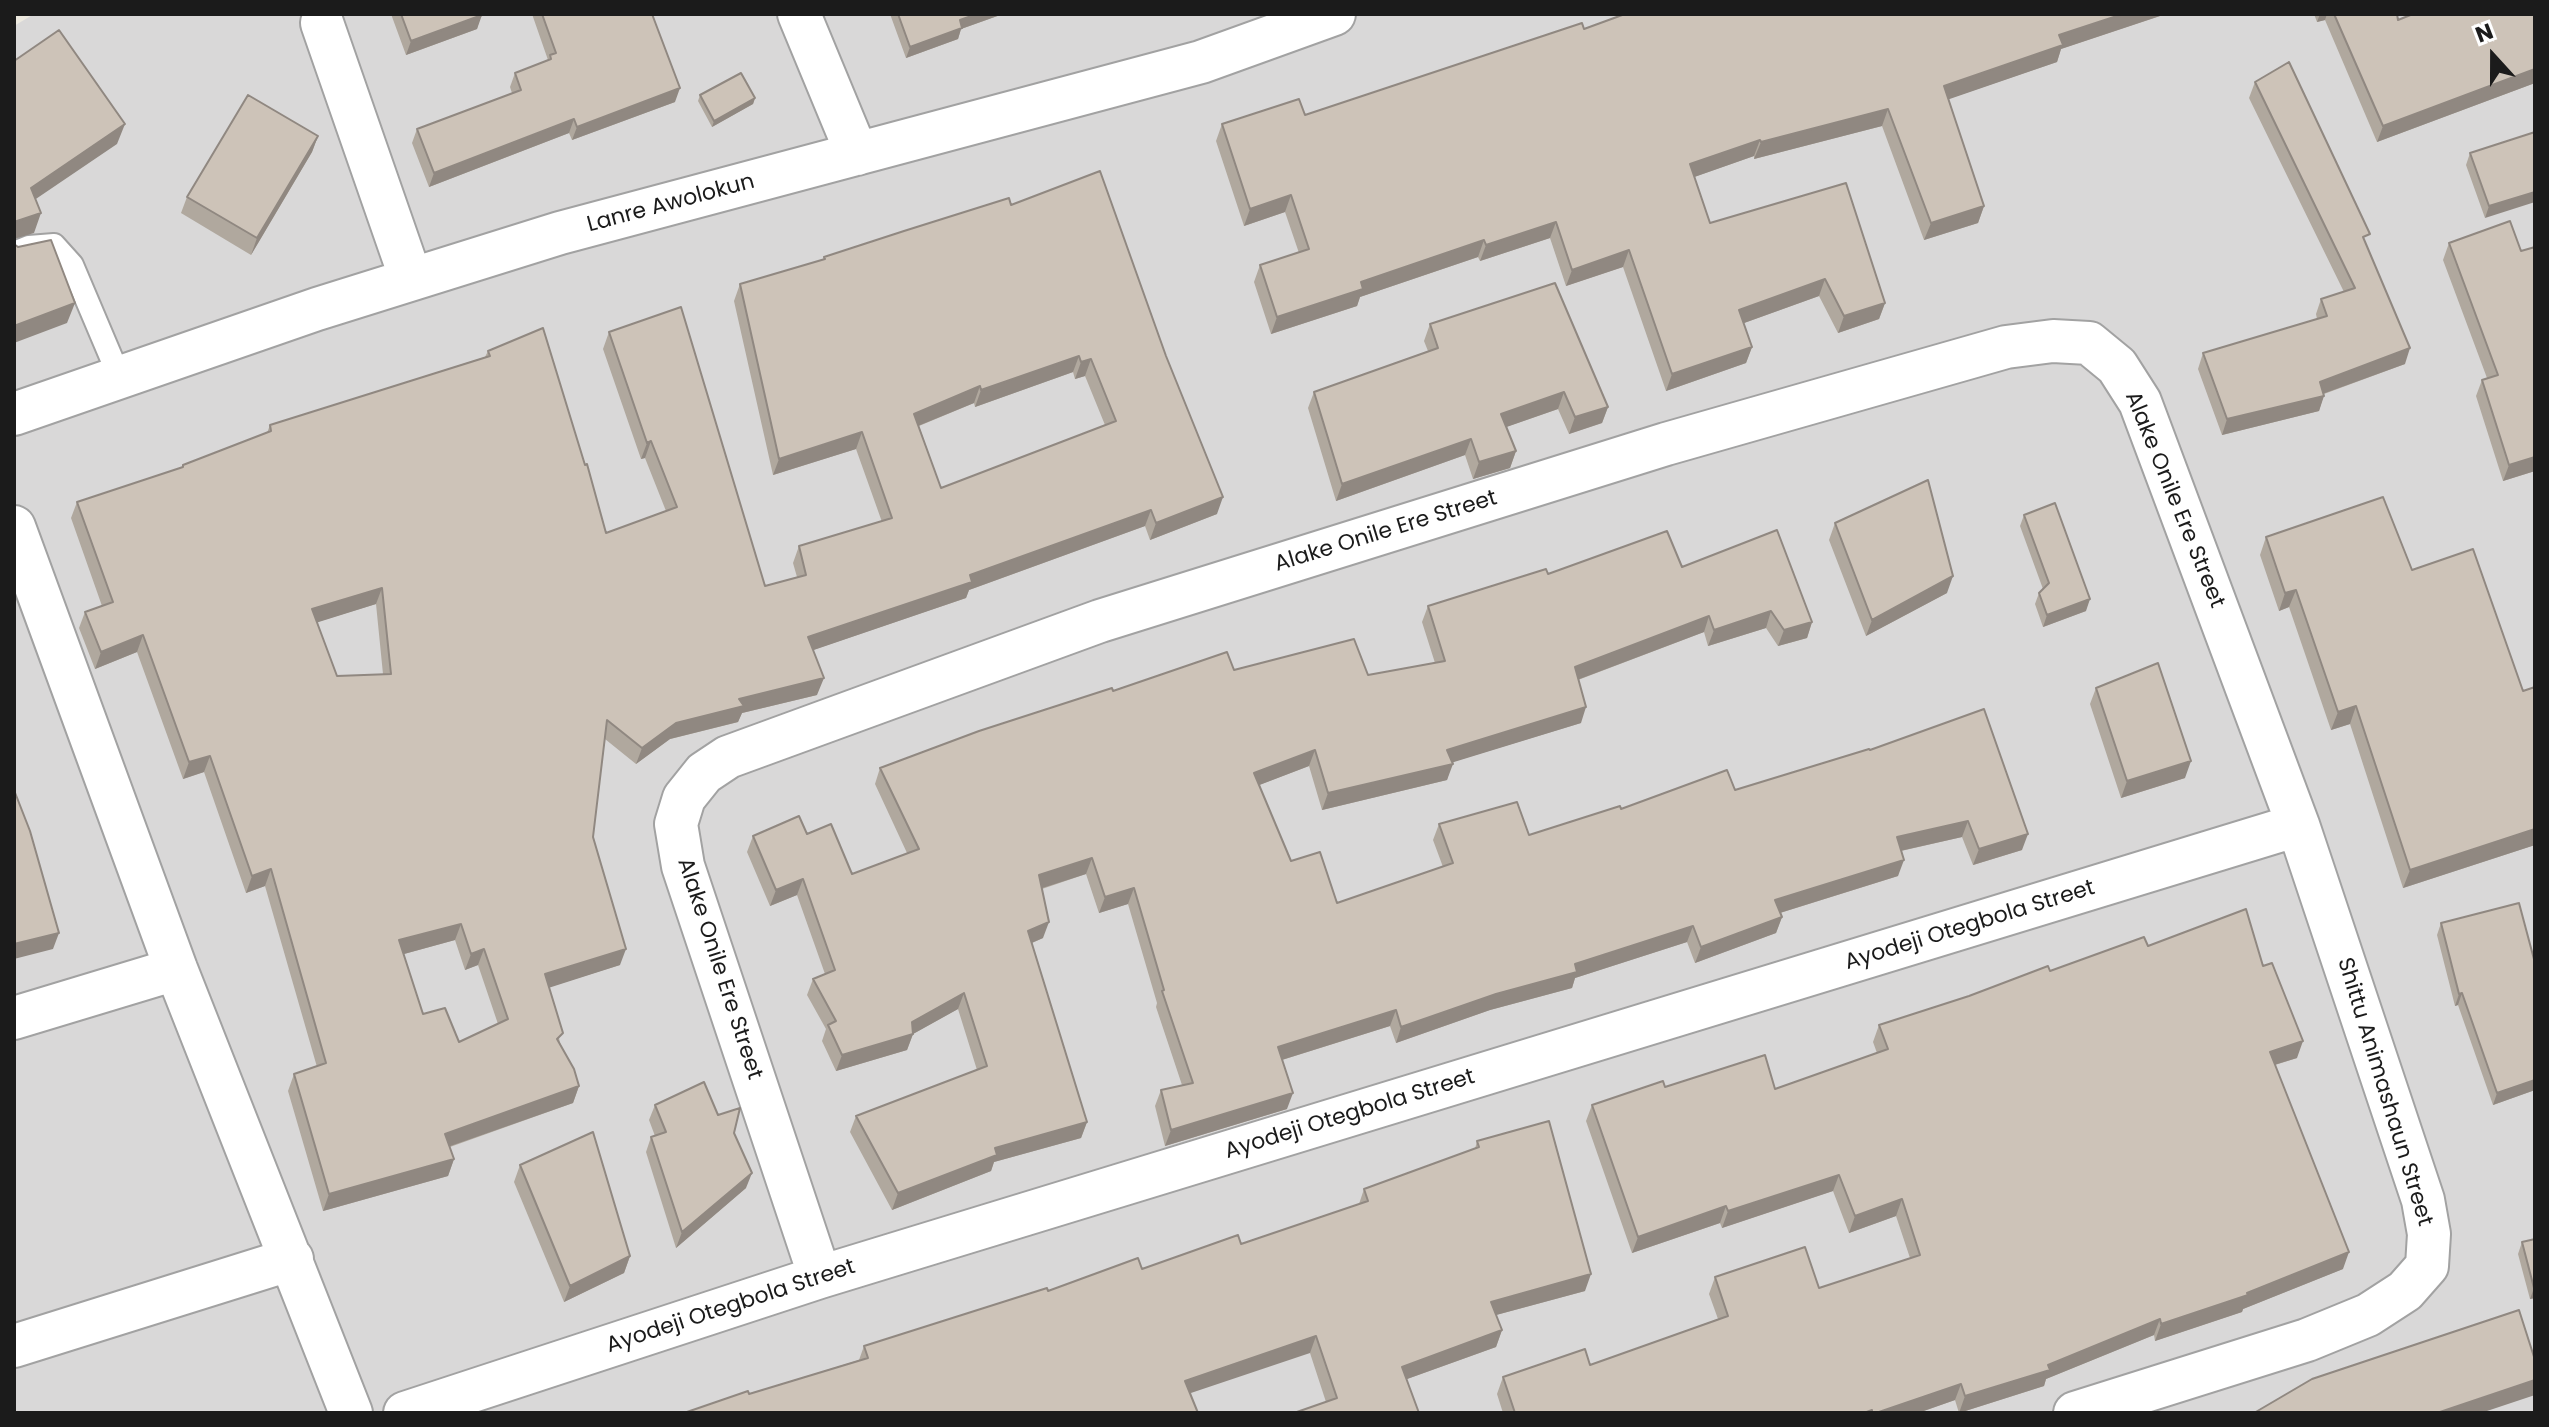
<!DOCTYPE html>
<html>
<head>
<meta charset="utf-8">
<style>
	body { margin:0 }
	#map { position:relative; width:2549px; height:1427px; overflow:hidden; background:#ede9df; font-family:Poppins,sans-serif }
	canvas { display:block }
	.frame { position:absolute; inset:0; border:16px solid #1b1b1b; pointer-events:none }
	.north { position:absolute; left:2453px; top:16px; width:80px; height:80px; -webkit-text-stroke:6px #fff; paint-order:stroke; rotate:339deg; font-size:22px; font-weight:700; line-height:32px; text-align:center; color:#1b1b1b }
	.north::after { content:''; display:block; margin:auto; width:28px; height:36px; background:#1b1b1b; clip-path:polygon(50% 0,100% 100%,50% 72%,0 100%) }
</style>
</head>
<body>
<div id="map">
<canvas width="2549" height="1427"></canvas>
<div class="frame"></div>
<div class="north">N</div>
</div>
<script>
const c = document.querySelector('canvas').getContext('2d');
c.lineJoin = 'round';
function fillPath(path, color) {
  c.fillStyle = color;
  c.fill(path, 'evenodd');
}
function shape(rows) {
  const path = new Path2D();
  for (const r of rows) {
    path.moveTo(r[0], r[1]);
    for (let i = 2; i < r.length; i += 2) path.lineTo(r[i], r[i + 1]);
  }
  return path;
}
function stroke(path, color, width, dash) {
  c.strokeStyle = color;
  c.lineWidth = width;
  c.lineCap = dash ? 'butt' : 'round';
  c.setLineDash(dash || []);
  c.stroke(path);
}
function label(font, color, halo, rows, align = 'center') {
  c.font = font + ' Poppins,sans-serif';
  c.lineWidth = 6;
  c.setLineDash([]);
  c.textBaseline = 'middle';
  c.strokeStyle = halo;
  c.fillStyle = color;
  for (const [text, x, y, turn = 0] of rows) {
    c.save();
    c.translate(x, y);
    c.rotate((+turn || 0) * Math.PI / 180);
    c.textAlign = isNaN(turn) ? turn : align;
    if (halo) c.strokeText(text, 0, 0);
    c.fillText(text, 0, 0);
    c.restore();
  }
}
fillPath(shape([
	[34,14,2535,14,2535,1413,14,1413,14,26]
]), '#d9d8d8');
const lane = shape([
	[14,253,29,247,54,245,72,265,119,376]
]);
const street = shape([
	[799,14,857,154],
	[322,23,411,279],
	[14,414,317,309,560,233,1201,62,1334,14],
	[14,527,176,969,351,1413],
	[14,1018,176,969],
	[820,1277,683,866,676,824,684,798,704,773,728,757,1100,621,1666,444,2006,347,2053,341,2089,343,2117,366,2140,402,2298,825,2423,1200,2429,1234,2427,1266,2405,1291,2368,1315,2307,1340,2075,1413],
	[14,1346,292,1259],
	[405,1413,820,1277,2298,825]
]);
stroke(lane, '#a2a2a2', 26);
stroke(street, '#a2a2a2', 46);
stroke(lane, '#fff', 22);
stroke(street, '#fff', 42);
fillPath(shape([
	[391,14,481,14,477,29,406,55],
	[532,14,652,14,675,102,572,140,569,133,429,187,412,143,417,129,512,93,510,87,515,73,548,60],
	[890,14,1003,14,961,29,958,39,906,58],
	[1625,14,2166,14,2061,49,2057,62,1948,99,1984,206,1978,223,1924,240,1882,126,1754,159,1754,156,1694,177,1710,223,1885,303,1879,319,1838,333,1819,296,1744,323,1752,347,1746,363,1666,391,1623,267,1566,286,1550,238,1480,261,1478,257,1360,297,1357,306,1271,334,1254,282,1260,265,1299,253,1285,212,1244,226,1216,141,1222,124,1305,115,1584,29],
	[2314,14,2397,14,2398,20,2535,14,2535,83,2377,142,2325,20,2317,22],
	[2255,82,2366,244,2405,364,2324,394,2319,411,2222,435,2198,369,2203,353,2317,319,2316,314,2321,299,2344,292,2249,98],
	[700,95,755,98,753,104,712,127,698,101],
	[2535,132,2485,218,2466,165,2470,153],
	[318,136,312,152,251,255,181,213,187,197],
	[1011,205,1217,514,1150,540,1145,526,969,590,966,598,813,650,817,695,742,713,738,722,670,739,636,764,605,739,593,837,620,965,549,987,560,1043,579,1086,573,1103,450,1147,454,1159,448,1176,323,1211,288,1091,294,1074,317,1067,265,886,246,893,204,772,183,779,137,652,95,669,79,628,85,612,102,606,71,518,77,502,182,468,183,465,267,433,270,425,485,357,488,351,606,533,666,511,645,458,641,459,603,349,609,332,765,586,797,577,793,563,799,546,882,522,856,449,773,475,734,301,740,284,823,260,824,257],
	[1073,372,1075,379,1085,376,1105,425,941,488,919,426,974,403,975,407],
	[376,604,383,674,337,676,317,622],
	[455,940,465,970,478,965,498,1024,459,1042,423,1014,404,954],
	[2449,243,2521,251,2535,247,2535,471,2503,481,2476,396,2482,380,2487,378,2443,260],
	[1430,324,1608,407,1602,423,1569,434,1558,409,1506,427,1516,451,1510,468,1473,479,1465,455,1336,501,1308,408,1314,392,1428,351,1424,341],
	[2024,515,2086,611,2043,627,2035,604,2039,593,2043,589,2020,526],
	[1835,523,1947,593,1866,636,1829,540],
	[2266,537,2412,570,2523,691,2535,687,2535,845,2403,888,2350,724,2331,730,2289,607,2279,611,2260,555],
	[1682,567,1812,622,1807,638,1778,646,1766,628,1708,646,1704,632,1578,680,1581,723,1452,762,1447,780,1322,810,1309,766,1259,785,1291,861,1337,903,1443,867,1433,840,1439,824,1529,835,1621,809,1735,790,1870,750,2022,850,1973,865,1962,837,1901,851,1898,876,1780,913,1782,917,1776,933,1695,963,1687,942,1575,978,1572,988,1490,1010,1396,1043,1390,1026,1282,1060,1287,1109,1165,1146,1155,1106,1161,1090,1182,1085,1156,1007,1157,1003,1128,904,1099,913,1086,874,1042,889,1043,938,1032,943,1087,1122,1081,1138,994,1162,991,1171,892,1210,850,1132,856,1116,977,1070,958,1009,913,1034,907,1050,836,1071,822,1041,826,1029,807,995,813,979,825,974,797,895,770,906,747,852,753,836,807,834,852,874,907,853,875,784,880,768,1113,691,1234,670,1368,675,1435,663,1422,622,1428,606,1548,574],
	[2096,688,2185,778,2121,798,2090,704],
	[2441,923,2535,1090,2493,1105,2458,1005,2455,1006,2437,935],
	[2148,946,2263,966,2297,1058,2275,1065,2343,1269,2243,1309,2242,1312,2155,1341,2154,1335,2046,1379,2044,1386,1959,1413,1955,1400,1918,1413,1503,1413,1497,1394,1503,1377,1590,1365,1718,1319,1709,1294,1715,1277,1819,1288,1910,1258,1896,1216,1849,1233,1833,1191,1722,1228,1720,1223,1632,1253,1586,1121,1592,1105,1665,1087,1775,1089,1877,1053,1873,1042,1879,1025,2050,971],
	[655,1105,718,1115,746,1188,676,1248,646,1152,651,1137,655,1136,649,1120],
	[1477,1141,1585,1291,1496,1315,1502,1330,1496,1347,1407,1379,1326,1402,1310,1353,749,1394,859,1360,864,1346,1048,1291,1241,1244,1359,1204,1364,1189,1475,1149],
	[520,1165,630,1256,624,1273,564,1302,514,1182],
	[2535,1239,2535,1298,2530,1299,2518,1254,2522,1242]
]), '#b0a89e');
fillPath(shape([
	[977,14,1003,14,961,29,958,39,906,58,910,47,960,20],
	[2123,14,2166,14,2061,49,2057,62,1938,103,1944,86,2059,35],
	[2320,14,2327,14,2325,20,2317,22],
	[482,15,477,29,406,55,411,41],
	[2535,69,2535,83,2377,142,2383,126],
	[680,88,675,102,572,140,577,127],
	[755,98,753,104,712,127,714,121],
	[1888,109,1882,126,1754,159,1761,142],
	[574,119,569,133,429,187,434,173],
	[125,124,117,144,24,207,31,188],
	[318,136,312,152,251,255,257,238],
	[1760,140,1754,156,1683,181,1690,164],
	[2535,192,2535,202,2485,218,2489,206],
	[1291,195,1285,212,1244,226,1250,209],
	[1984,206,1978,223,1924,240,1931,223],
	[41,213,34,233,14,239,14,222],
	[1556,222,1550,238,1480,261,1486,245],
	[1484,240,1478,257,1360,297,1357,306,1271,334,1277,317,1361,282],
	[1629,250,1623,267,1566,286,1572,270],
	[1825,279,1819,296,1733,327,1739,310],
	[75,303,67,323,14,343,14,326],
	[1885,303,1879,319,1838,333,1844,316],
	[1752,347,1746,363,1666,391,1672,374],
	[2410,348,2405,364,2314,397,2320,382],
	[1079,356,1073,372,975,407,981,390],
	[1091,359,1085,376,1075,379,1081,362],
	[980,386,974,403,908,430,914,414],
	[1564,392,1558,409,1495,431,1501,414],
	[2324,396,2319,411,2222,435,2227,419],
	[1608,407,1602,423,1569,434,1575,417],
	[862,432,856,449,773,475,779,459],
	[1471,439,1465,455,1336,501,1342,484],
	[651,441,645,458,641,459,647,443],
	[1516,451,1510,468,1473,479,1479,462],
	[2535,457,2535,471,2503,481,2509,465],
	[1223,497,1217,514,1150,540,1156,523],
	[1151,510,1145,526,969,590,966,598,802,654,808,637,970,575],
	[1953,576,1947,593,1866,636,1872,620],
	[382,588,376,604,306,626,312,609],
	[2296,590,2289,607,2279,611,2285,593],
	[2090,599,2086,611,2043,627,2047,615],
	[1771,611,1766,628,1708,646,1714,630],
	[1709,616,1704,632,1569,683,1575,667],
	[1812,622,1807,638,1778,646,1784,630],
	[143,635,137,652,95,669,101,652],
	[824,678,817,695,742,713,738,722,670,739,636,764,642,748,676,723,739,699],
	[2356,706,2350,724,2331,730,2338,712],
	[1586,707,1581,723,1441,766,1447,750],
	[1315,750,1309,766,1249,789,1254,773],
	[210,756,204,772,183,779,189,762],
	[2191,761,2185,778,2121,798,2127,781],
	[1453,764,1447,780,1322,810,1328,793],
	[1968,821,1962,837,1891,853,1897,837],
	[2535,829,2535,845,2403,888,2410,870],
	[2028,834,2022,850,1973,865,1979,849],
	[1092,858,1086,874,1033,891,1039,875],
	[1904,860,1898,876,1770,916,1775,900],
	[271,869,265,886,246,893,252,876],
	[803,879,797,895,770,906,776,890],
	[1134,888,1128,904,1099,913,1105,897],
	[1782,917,1776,933,1695,963,1701,947],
	[1049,922,1043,938,1022,947,1028,931],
	[461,924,455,940,393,957,399,940],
	[1693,926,1687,942,1575,978,1572,988,1490,1010,1396,1043,1401,1027,1575,964],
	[59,933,53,949,14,959,14,944],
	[484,949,478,965,465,970,471,954],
	[626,949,620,965,539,991,545,974],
	[964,993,958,1009,913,1034,907,1050,836,1071,842,1055,912,1022],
	[2462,993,2458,1005,2455,1006,2459,994],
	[1396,1010,1390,1026,1272,1063,1278,1047],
	[2303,1041,2297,1058,2264,1068,2270,1052],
	[2535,1080,2535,1090,2493,1105,2497,1093],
	[579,1086,573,1103,439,1150,445,1134],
	[1293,1093,1287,1109,1165,1146,1171,1130],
	[1087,1122,1081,1138,994,1162,991,1171,892,1210,898,1193,995,1148],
	[454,1159,448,1176,323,1211,329,1194],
	[752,1173,746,1188,676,1248,682,1232],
	[1839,1175,1833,1191,1722,1228,1728,1211],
	[1902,1199,1896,1216,1849,1233,1855,1216],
	[1726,1206,1720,1223,1632,1253,1638,1237],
	[2349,1252,2343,1269,2243,1309,2242,1312,2155,1341,2161,1324,2247,1293],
	[630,1256,624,1273,564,1302,570,1286],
	[1591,1274,1585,1291,1485,1318,1491,1302],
	[2534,1288,2535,1298,2530,1299],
	[2160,1319,2154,1335,2046,1379,2044,1386,1959,1413,1965,1396,2048,1365],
	[1502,1330,1496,1347,1396,1383,1402,1367],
	[1316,1336,1310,1353,1179,1397,1185,1381],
	[2535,1380,2535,1395,2481,1413,2437,1413],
	[1961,1384,1955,1400,1918,1413,1876,1413]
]), '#908881');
const building = shape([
	[401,14,481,14,482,15,411,41,401,14],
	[542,14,652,14,680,88,577,127,574,119,434,173,417,129,521,90,515,73,551,59,550,55,556,53,542,14],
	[898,14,977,14,960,20,962,28,910,47,898,14],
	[1625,14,2123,14,2059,35,2063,45,1944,86,1984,206,1931,223,1888,109,1761,142,1760,140,1690,164,1710,223,1846,183,1885,303,1844,316,1825,279,1739,310,1752,347,1672,374,1629,250,1572,270,1556,222,1486,245,1484,240,1361,282,1363,289,1277,317,1260,265,1309,249,1291,195,1250,209,1222,124,1299,99,1305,115,1582,23,1584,29,1625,14],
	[2334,14,2397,14,2398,20,2413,14,2535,14,2535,69,2383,126,2334,14],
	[59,30,125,124,31,188,41,213,14,222,14,61,59,30],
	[2289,62,2370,234,2363,237,2410,348,2320,382,2324,396,2227,419,2203,353,2327,316,2321,299,2355,288,2255,82,2289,62],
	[741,73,755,98,714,121,700,95,741,73],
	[248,95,318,136,257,238,187,197,248,95],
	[2535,132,2535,192,2489,206,2470,153,2535,132],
	[1100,171,1166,356,1223,497,1156,523,1151,510,970,575,972,582,808,637,824,678,739,699,744,706,676,723,642,748,607,720,593,837,626,949,545,974,563,1033,557,1039,574,1069,579,1086,445,1134,454,1159,329,1194,294,1074,326,1063,271,869,252,876,210,756,189,762,143,635,101,652,85,612,113,602,77,502,183,467,183,465,271,431,270,425,490,356,488,351,543,328,585,465,587,464,606,533,677,507,651,441,647,443,609,332,681,307,765,586,806,575,799,546,892,518,862,432,779,459,740,284,825,259,824,257,904,231,1009,198,1011,205,1100,171],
	[1079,356,1081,362,1091,359,1116,421,941,488,914,414,980,386,981,390,1079,356],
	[382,588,391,674,337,676,312,609,382,588],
	[461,924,471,954,484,949,508,1019,459,1042,445,1008,423,1014,399,940,461,924],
	[2510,221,2521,251,2535,247,2535,457,2509,465,2482,380,2498,375,2449,243,2510,221],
	[51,240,75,303,14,326,14,244,18,247,51,240],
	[1555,283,1608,407,1575,417,1564,392,1501,414,1516,451,1479,462,1471,439,1342,484,1314,392,1438,348,1430,324,1555,283],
	[1928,480,1953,576,1872,620,1835,523,1928,480],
	[2383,497,2412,570,2473,549,2523,691,2535,687,2535,829,2410,870,2356,706,2338,712,2296,590,2285,593,2266,537,2383,497],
	[2055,503,2090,599,2047,615,2039,593,2049,583,2024,515,2055,503],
	[1777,530,1812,622,1784,630,1771,611,1714,630,1709,616,1575,667,1586,707,1447,750,1453,764,1328,793,1315,750,1254,773,1291,861,1320,852,1337,903,1453,863,1439,824,1517,802,1529,835,1620,806,1621,809,1727,770,1735,790,1869,749,1870,750,1984,709,2028,834,1979,849,1968,821,1897,837,1904,860,1775,900,1782,917,1701,947,1693,926,1575,964,1577,972,1496,994,1401,1027,1396,1010,1278,1047,1293,1093,1171,1130,1161,1090,1193,1083,1162,991,1164,990,1134,888,1105,897,1092,858,1039,875,1049,922,1028,931,1087,1122,995,1148,997,1155,898,1193,856,1116,987,1066,964,993,912,1022,913,1034,842,1055,828,1025,836,1021,813,979,835,970,803,879,776,890,753,836,799,816,807,834,831,824,852,874,919,849,880,768,979,731,1112,688,1113,691,1227,652,1234,670,1354,639,1368,675,1445,661,1428,606,1546,569,1548,574,1667,531,1682,567,1777,530],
	[2158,663,2191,761,2127,781,2096,688,2158,663],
	[14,790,30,831,59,933,14,944,14,790],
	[2519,903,2535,963,2535,1080,2497,1093,2462,993,2459,994,2441,923,2519,903],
	[2246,909,2263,966,2272,963,2303,1041,2270,1052,2349,1252,2247,1293,2248,1295,2161,1324,2160,1319,2048,1365,2050,1370,1965,1396,1961,1384,1876,1413,1872,1413,1872,1410,1864,1413,1515,1413,1503,1377,1585,1349,1590,1365,1728,1316,1715,1277,1805,1247,1819,1288,1920,1255,1902,1199,1855,1216,1839,1175,1728,1211,1726,1206,1638,1237,1592,1105,1663,1081,1665,1087,1765,1055,1775,1089,1888,1049,1879,1025,1969,996,2048,966,2050,971,2144,937,2148,946,2246,909],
	[704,1082,718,1115,740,1108,734,1133,752,1173,682,1232,651,1137,666,1132,655,1105,704,1082],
	[1549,1121,1591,1274,1491,1302,1502,1330,1402,1367,1419,1413,1294,1413,1337,1398,1316,1336,1185,1381,1198,1413,684,1413,748,1391,749,1394,868,1358,864,1346,1047,1288,1048,1291,1138,1258,1142,1269,1238,1235,1241,1244,1368,1201,1364,1189,1479,1147,1477,1141,1549,1121],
	[593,1132,630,1256,570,1286,520,1165,593,1132],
	[2535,1239,2535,1288,2534,1288,2522,1242,2535,1239],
	[2519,1310,2535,1360,2535,1380,2437,1413,2254,1413,2312,1379,2519,1310]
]);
fillPath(building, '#cdc3b8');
stroke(building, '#908881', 2);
label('22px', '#1b1b1b', '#fff', [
	["Lanre Awolokun",671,204,-15],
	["Alake Onile Ere Street",2174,500,68],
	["Alake Onile Ere Street",1386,532,-17],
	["Ayodeji Otegbola Street",1970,926,-17],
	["Alake Onile Ere Street",719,969,72],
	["Shittu Animashaun Street",2384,1092,73],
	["Ayodeji Otegbola Street",1350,1115,-17],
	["Ayodeji Otegbola Street",731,1307,-18]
]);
</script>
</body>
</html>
